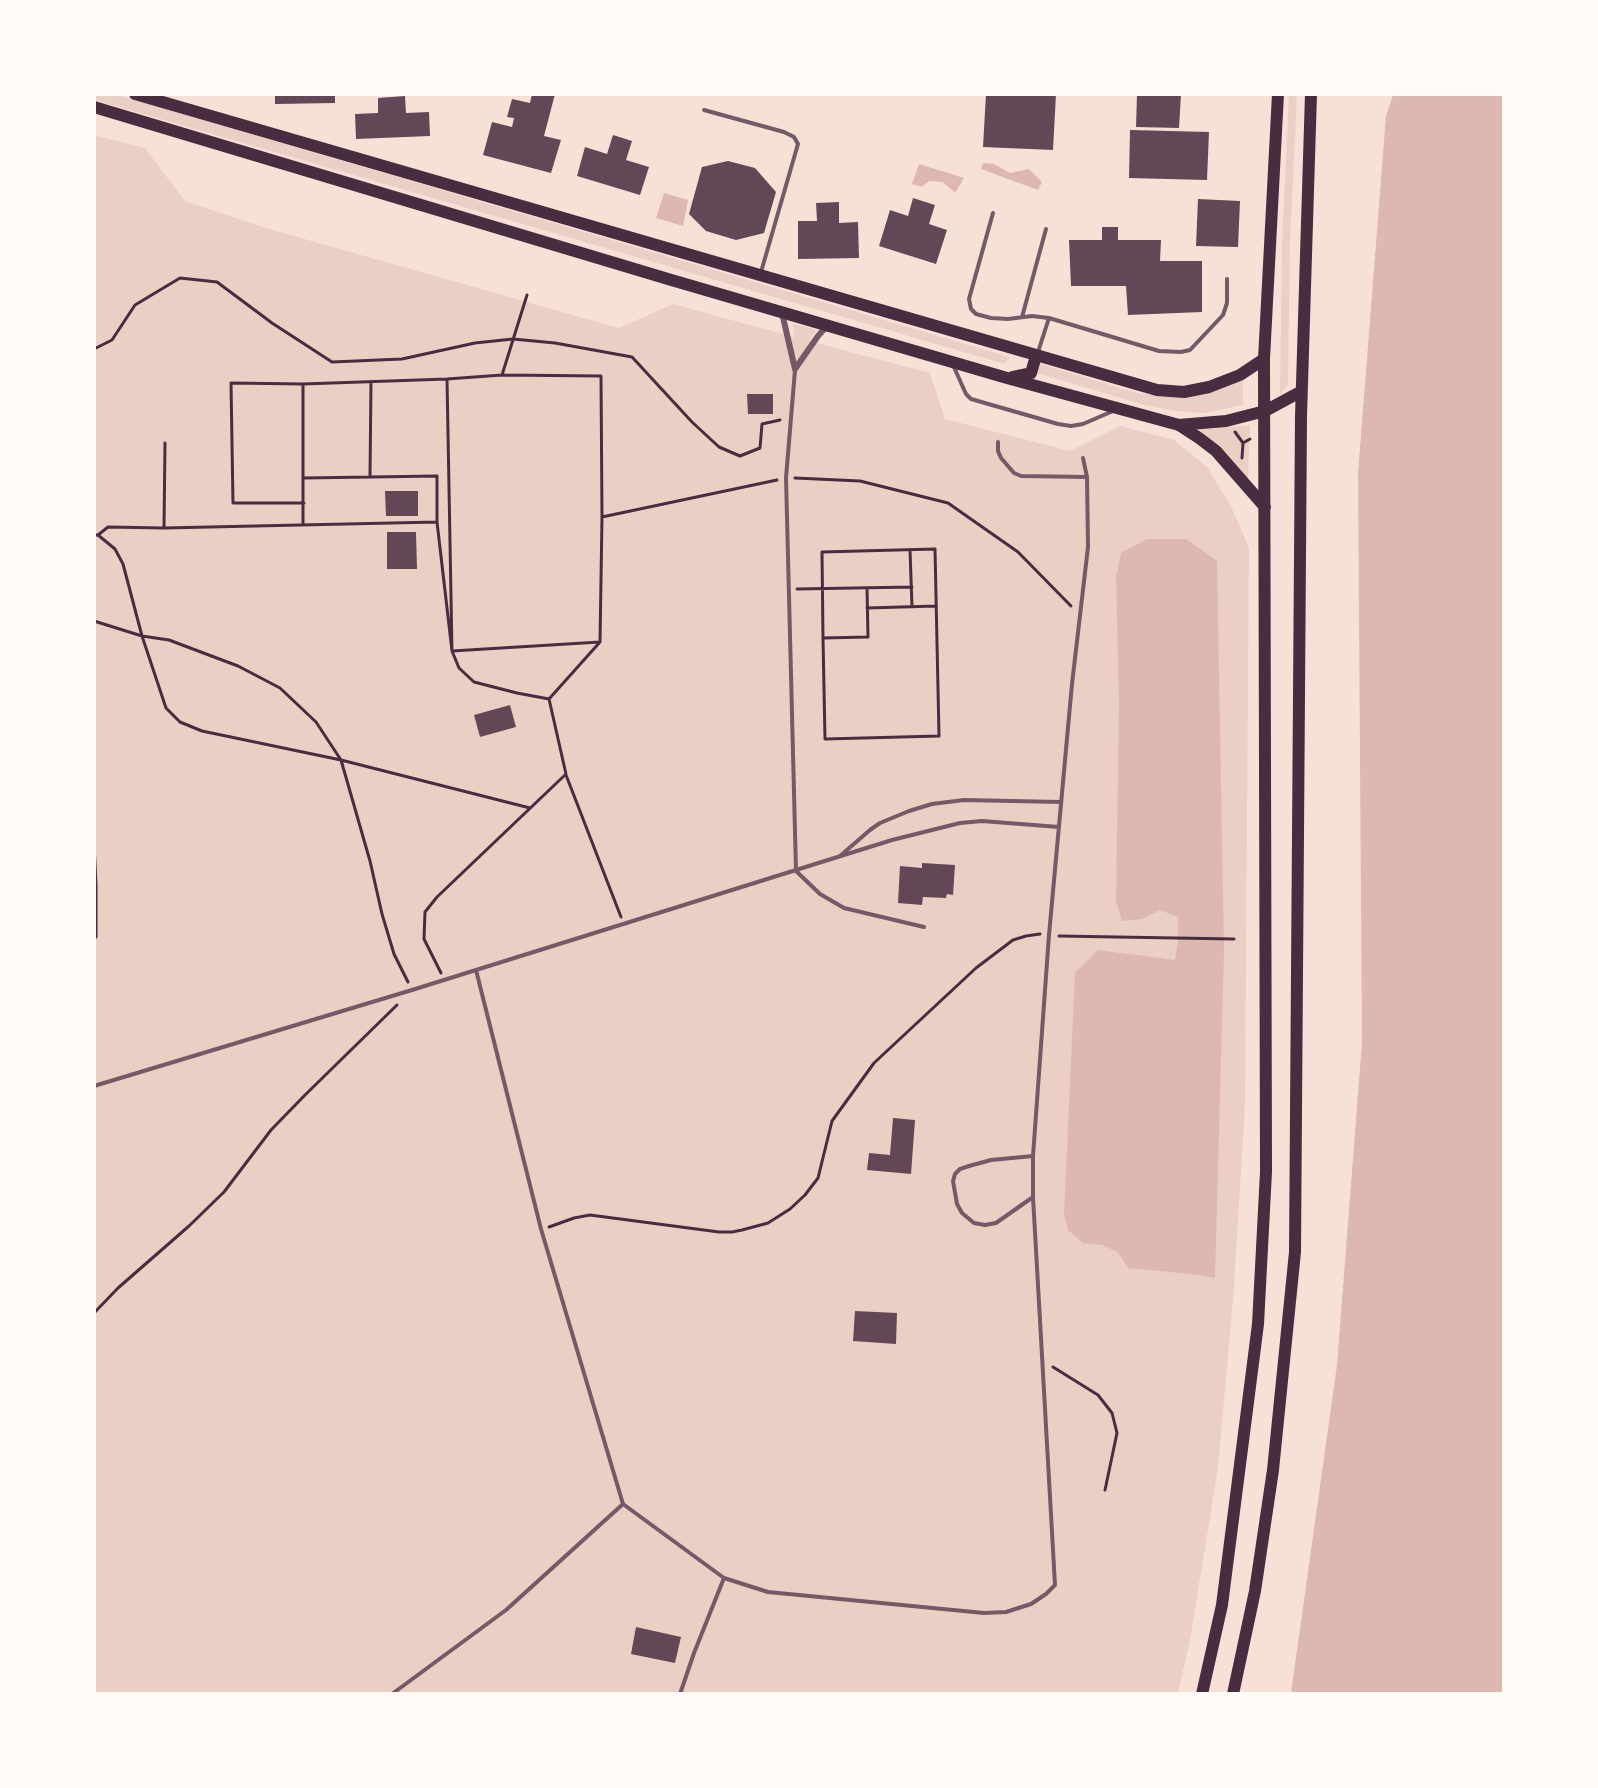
<!DOCTYPE html>
<html>
<head>
<meta charset="utf-8">
<style>
	body { margin:0 }
	#map { position:relative; width:1598px; height:1788px; overflow:hidden; background:#f7e1d7; font-family:Jost,sans-serif }
	canvas { display:block }
	.frame { position:absolute; inset:0; border:96px solid #fffaf5; pointer-events:none }
</style>
</head>
<body>
<div id="map">
<canvas width="1598" height="1788"></canvas>
<div class="frame"></div>
</div>
<script>
const c = document.querySelector('canvas').getContext('2d');
c.lineJoin = 'round';
function fillPath(path, color) {
  c.fillStyle = color;
  c.fill(path, 'evenodd');
}
function shape(rows) {
  const path = new Path2D();
  for (const r of rows) {
    path.moveTo(r[0], r[1]);
    for (let i = 2; i < r.length; i += 2) path.lineTo(r[i], r[i + 1]);
  }
  return path;
}
function stroke(path, color, width, dash) {
  c.strokeStyle = color;
  c.lineWidth = width;
  c.lineCap = dash ? 'butt' : 'round';
  c.setLineDash(dash || []);
  c.stroke(path);
}
fillPath(shape([
	[94,95,118,95,1010,357,1005,364,95,100],
	[1289,95,1297,95,1290,241,1288,385,1280,394,1282,242],
	[94,135,145,148,185,201,269,229,619,328,673,304,794,337,793,324,817,330,809,341,930,373,945,419,1070,451,1120,426,1174,440,1207,467,1231,506,1249,548,1245,1105,1234,1288,1218,1468,1190,1640,1178,1693,95,1693],
	[1041,364,1137,393,1158,396,1206,392,1243,381,1243,405,1203,413,1175,411,1144,405,1037,373],
	[1250,425,1248,481,1200,430]
]), '#ebcfc5');
fillPath(shape([
	[1393,95,1503,95,1503,1693,1291,1693,1337,1365,1362,1042,1358,473,1386,116],
	[983,163,994,164,1010,173,1029,169,1042,182,1038,190,981,169],
	[919,164,964,178,955,193,943,182,929,181,922,187,912,184],
	[664,193,688,200,683,226,656,218],
	[1147,539,1186,539,1217,561,1224,951,1215,1278,1200,1275,1128,1268,1118,1252,1102,1245,1083,1243,1068,1230,1064,1214,1075,973,1098,950,1175,960,1178,941,1178,917,1160,910,1142,919,1122,921,1116,901,1119,702,1116,577,1121,553]
]), '#dcb8b0');
fillPath(shape([
	[275,94,335,94,335,103,275,104],
	[532,94,555,94,544,136,561,140,551,173,483,155,492,122,512,127,514,118,507,117,512,99,530,103],
	[986,94,1056,94,1053,150,983,147],
	[1137,94,1181,94,1179,128,1136,127],
	[405,96,406,113,429,112,430,136,356,139,355,114,378,113,378,98],
	[1130,130,1209,132,1207,180,1129,178],
	[613,135,632,141,626,160,649,167,640,195,577,176,585,147,607,154],
	[728,161,755,168,776,192,764,233,736,240,706,231,689,214,702,167],
	[913,198,935,205,929,224,947,230,936,264,879,246,890,210,908,216],
	[1198,199,1240,201,1238,247,1196,246],
	[839,202,839,223,858,222,859,258,798,259,798,221,817,221,816,203],
	[1102,227,1118,227,1118,240,1161,240,1160,261,1202,261,1202,312,1128,315,1126,286,1071,286,1069,240,1102,240],
	[747,394,773,394,773,414,748,414],
	[385,491,418,491,418,516,386,516],
	[387,532,416,532,417,569,387,569],
	[510,705,516,727,480,737,474,715],
	[922,863,955,865,953,895,947,894,946,898,923,897,922,905,898,903,900,866,922,868],
	[893,1118,915,1120,911,1174,867,1170,869,1153,890,1155],
	[855,1311,897,1313,896,1344,853,1341],
	[636,1627,681,1637,675,1663,631,1654]
]), '#644757');
stroke(shape([
	[94,349,112,340,135,305,180,278,217,282,272,323,332,362,402,359,475,343,513,339,555,343,632,357,692,422,719,447,740,456,760,448,762,424,780,420],
	[502,375,527,295],
	[303,384,303,524],
	[1235,432,1243,443],
	[1242,458,1243,443,1250,439],
	[370,476,371,382],
	[304,478,437,476,437,522,452,651,447,379],
	[795,478,860,481,948,503,1018,552,1071,606],
	[304,503,233,503,231,383,303,384,447,379,502,375,601,376,602,517,600,642,452,651,459,668,474,682,517,693,549,699],
	[602,517,777,480],
	[164,528,165,443],
	[94,535,98,535,115,549,123,564,142,636,166,708,180,722,202,731,341,760,530,808],
	[98,535,108,527,164,528,437,522],
	[910,550,912,607],
	[797,589,912,587],
	[867,608,936,606],
	[94,621,142,636,169,640,238,666,280,688,316,722,341,760,370,861,382,914,394,954,408,982],
	[823,638,822,552,935,549,939,736,825,739,823,638,868,637,867,588],
	[566,775,621,917],
	[94,843,96,885,96,937,94,939],
	[1059,936,1234,939],
	[441,973,424,939,425,912,437,897,566,774,549,699,600,642],
	[549,1227,574,1218,590,1215,719,1232,732,1232,742,1230,768,1223,790,1209,805,1195,818,1178,832,1121,874,1063,976,968,1013,940,1026,936,1040,934],
	[94,1313,118,1288,189,1226,224,1192,271,1130,305,1095,397,1005],
	[1053,1367,1098,1395,1112,1413,1117,1433,1105,1490]
]), '#4a2c40', 3);
stroke(shape([
	[704,110,784,132,794,137,798,144,761,272],
	[993,213,969,299,971,309,976,314,991,318,1008,319,1032,316,1049,318],
	[1022,317,1046,229],
	[1038,352,1049,318,1159,351,1181,352,1190,350,1223,315,1227,303,1227,279],
	[953,365,966,394,971,399,1058,424,1071,426,1083,424,1113,411],
	[795,370,786,478,796,871,820,894,844,908,924,927],
	[998,442,998,451,1001,458,1014,473,1021,476,1087,477],
	[840,856,870,830,880,823,909,811,932,804,964,800,1061,802],
	[476,970,541,1229,623,1504,724,1578,768,1592,984,1613,1006,1612,1031,1604,1046,1594,1055,1585,1033,1197,1033,1156,1049,935,1072,684,1088,547,1087,477,1083,458],
	[94,1086,412,990,892,840,960,823,982,821,1059,827],
	[1033,1197,996,1223,985,1225,974,1223,962,1213,957,1204,953,1181,955,1174,960,1169,969,1166,991,1160,1033,1156],
	[392,1694,506,1610,623,1504],
	[680,1694,694,1653,724,1578]
]), '#755966', 4);
stroke(shape([
	[782,313,795,369],
	[795,369,818,336,827,326]
]), '#755966', 6);
stroke(shape([
	[135,94,1157,390,1184,392,1209,387,1240,375,1264,359],
	[94,107,668,279,1007,378,1179,425,1226,421,1265,411],
	[1012,377,1031,373,1036,356]
]), '#4a2c40', 12);
stroke(shape([
	[1265,411,1302,391],
	[1179,425,1199,438,1216,451,1265,507],
	[1202,1694,1222,1605,1258,1324,1266,1172,1264,359,1278,94],
	[1233,1694,1255,1591,1273,1470,1295,1252,1301,416,1311,94]
]), '#4a2c40', 12);
</script>
</body>
</html>
